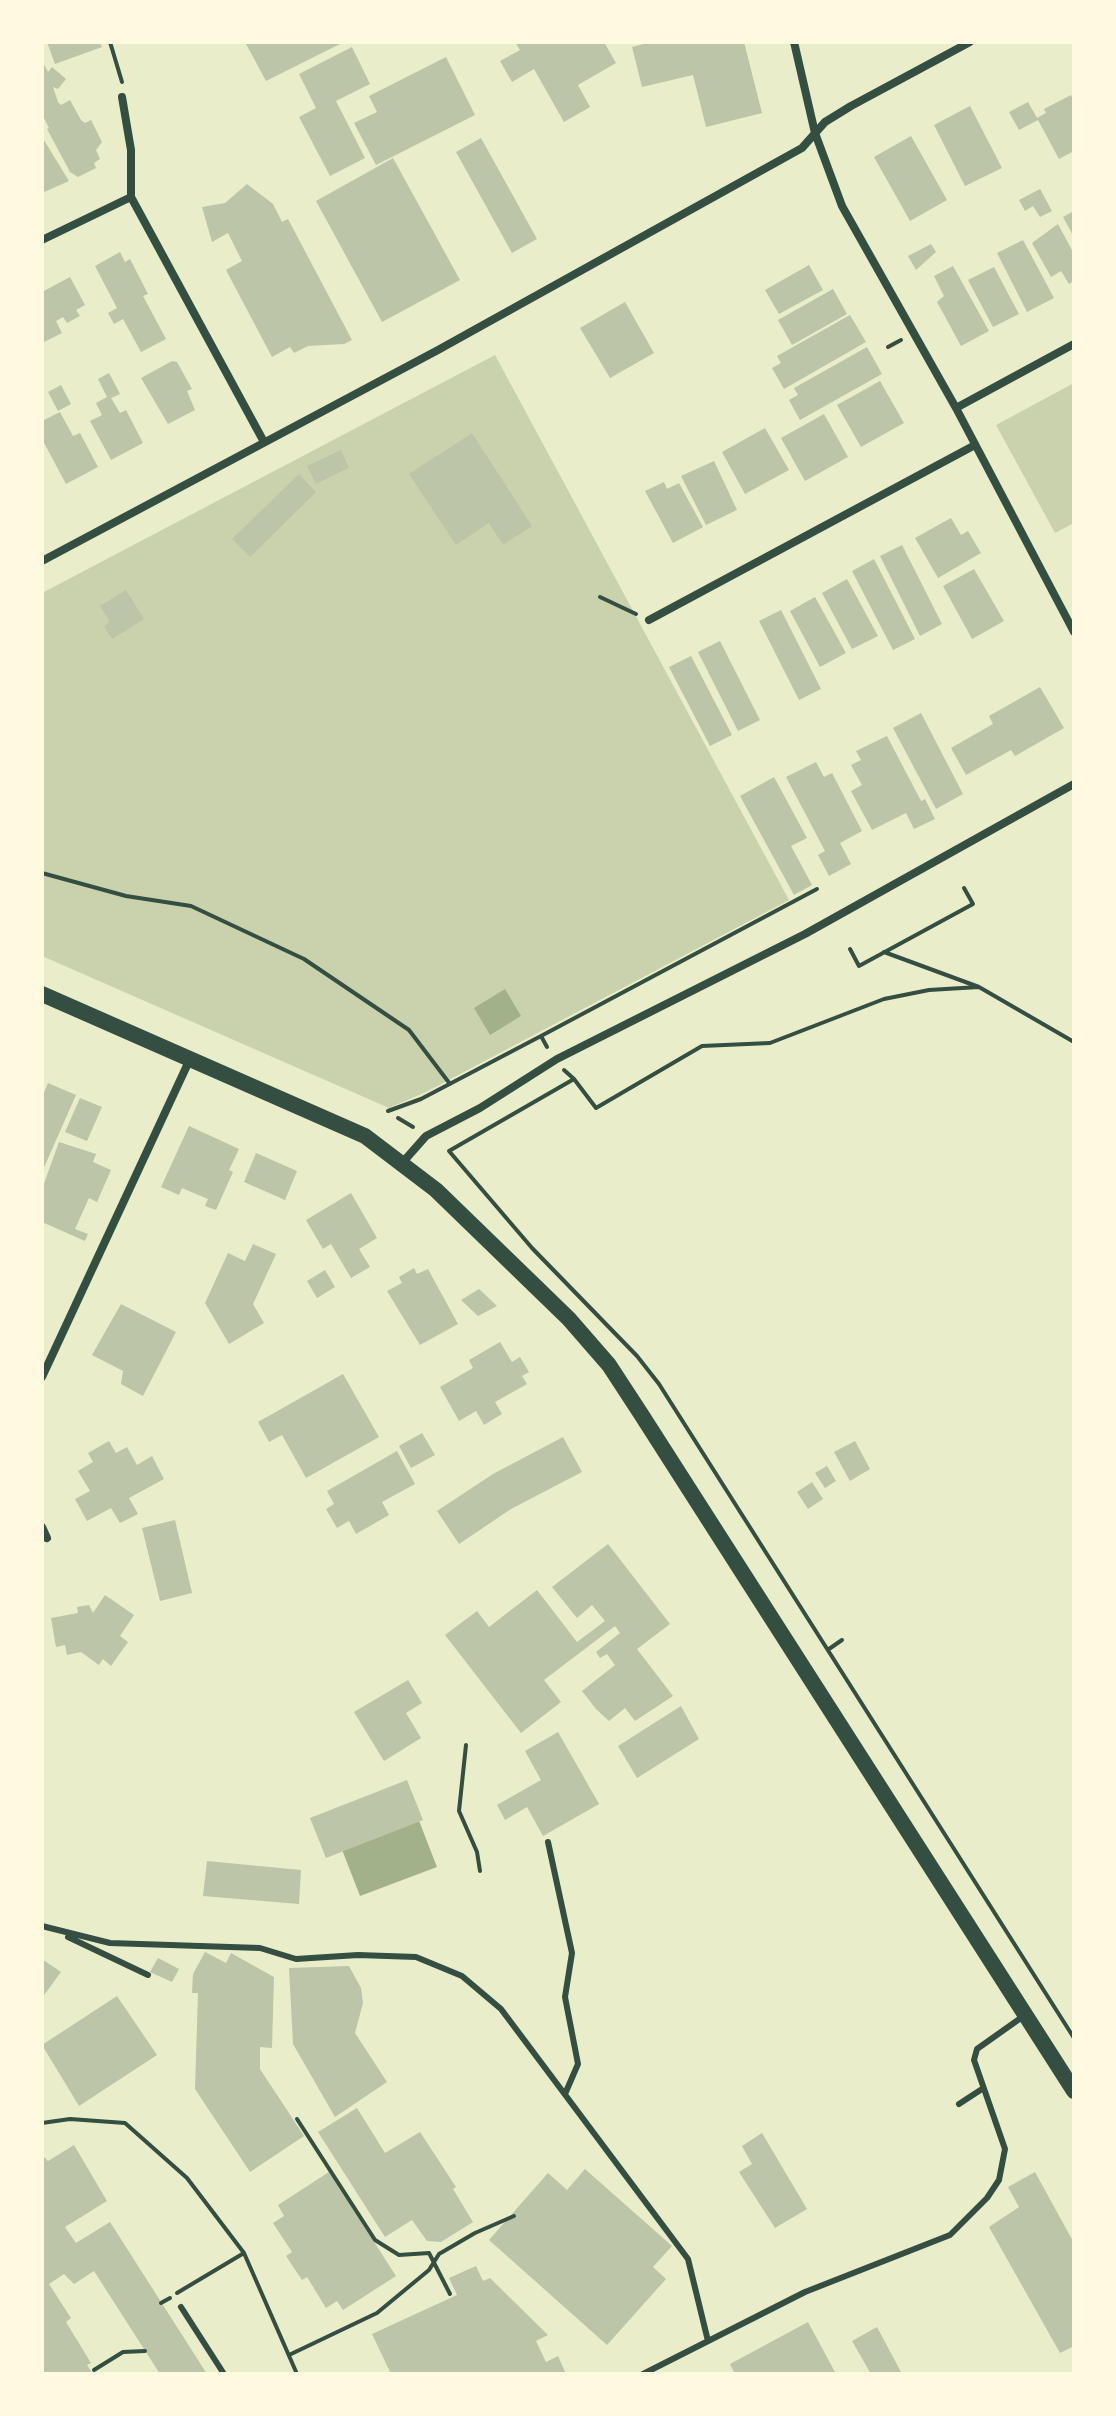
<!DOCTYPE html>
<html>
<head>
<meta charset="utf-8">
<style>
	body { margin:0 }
	#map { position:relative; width:1116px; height:2416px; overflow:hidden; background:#e9edc9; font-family:"PT Sans Narrow",sans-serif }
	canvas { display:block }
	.frame { position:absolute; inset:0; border:44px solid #fefae0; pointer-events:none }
</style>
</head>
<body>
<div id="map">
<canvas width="1116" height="2416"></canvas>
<div class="frame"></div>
</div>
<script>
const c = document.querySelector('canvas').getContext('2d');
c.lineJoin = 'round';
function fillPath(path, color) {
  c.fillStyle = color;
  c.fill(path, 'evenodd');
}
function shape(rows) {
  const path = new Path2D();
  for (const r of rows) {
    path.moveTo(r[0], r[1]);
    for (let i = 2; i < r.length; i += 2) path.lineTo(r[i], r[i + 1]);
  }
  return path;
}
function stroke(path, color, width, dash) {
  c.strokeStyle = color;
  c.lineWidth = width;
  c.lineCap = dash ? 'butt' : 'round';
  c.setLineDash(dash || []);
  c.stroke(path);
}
fillPath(shape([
	[495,355,789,900,426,1092,389,1108,42,956,42,593],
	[1074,383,1074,523,1055,533,996,425]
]), '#cad2ad');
fillPath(shape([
	[505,989,521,1016,490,1035,474,1008],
	[416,1813,437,1867,360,1896,339,1842]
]), '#a3b18a');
fillPath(shape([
	[47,42,100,42,102,47,55,64],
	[245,42,344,42,266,81],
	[515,42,604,42,616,63,578,85,590,107,564,122,534,69,512,82,500,61,520,50],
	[651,42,744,42,762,113,706,127,693,75,642,87,632,47],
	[352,47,370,84,336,101,365,158,330,176,299,117,316,108,299,74],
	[446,57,475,115,376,165,354,123,377,112,369,96],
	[42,60,48,72,52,67,66,79,58,89,53,87,58,102,61,105,70,100,81,120,85,123,91,120,102,142,96,150,100,159,94,163,96,168,78,177,70,172,47,129,49,128,42,114],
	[1071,95,1074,102,1074,151,1059,159,1038,120,1019,130,1009,112,1028,102,1037,118,1046,113,1044,109],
	[970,106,1002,168,965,186,934,125],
	[911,136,947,200,910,221,874,157],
	[42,137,69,181,42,193],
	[481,138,537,239,512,253,456,152],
	[393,158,460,280,382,322,316,201],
	[247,184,273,204,282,222,288,219,352,340,344,344,308,346,294,353,290,347,272,357,226,270,242,261,228,233,212,242,202,207,225,203],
	[1040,189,1052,211,1040,217,1033,206,1025,211,1019,200],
	[1074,211,1074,237,1063,217],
	[1058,224,1074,254,1074,281,1069,284,1061,271,1051,277,1032,243],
	[1023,240,1054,298,1027,312,997,253],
	[931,244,936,252,916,270,908,256],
	[120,252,125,262,130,259,148,294,143,296,166,339,141,352,123,319,114,324,108,313,117,308,95,266],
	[809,265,823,290,779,314,765,290],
	[953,266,989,331,961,346,937,302,944,296,934,276],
	[994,267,1019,314,993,327,968,280],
	[70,277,85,305,76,310,80,316,67,323,63,317,56,321,62,333,42,343,42,292],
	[833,289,847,314,792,345,778,320],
	[625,302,654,353,610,378,580,328],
	[850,315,866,342,784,389,772,368,781,363,777,356],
	[867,347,882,374,800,420,789,400,798,395,794,388],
	[172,361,177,362,192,389,187,391,195,410,168,424,141,378],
	[109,373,120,394,111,398,120,413,126,410,143,443,111,460,90,421,102,415,96,403,107,397,98,379],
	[880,381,904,423,861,447,837,405],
	[61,385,71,404,58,411,48,392],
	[60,412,73,436,80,433,98,467,66,484,42,439,42,421],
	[824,414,848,457,805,481,781,438],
	[765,428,789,470,745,494,722,452],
	[472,433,532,526,503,545,489,523,456,545,409,474],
	[341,450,349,468,316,484,307,466],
	[714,461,737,510,706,525,681,476],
	[299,474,316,492,250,557,232,539],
	[664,482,667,489,679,483,703,527,673,543,645,491],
	[951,518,961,535,968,531,981,553,938,578,915,538],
	[902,545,942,624,920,636,880,556],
	[874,559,915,639,893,650,852,571],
	[974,569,1004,621,972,639,943,586],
	[847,579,878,636,852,649,822,593],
	[126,590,144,619,112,639,104,626,110,622,100,606],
	[815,597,846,653,820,667,790,611],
	[781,610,821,689,799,700,759,621],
	[720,641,760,720,738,731,698,652],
	[691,656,732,735,710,746,669,667],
	[1040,687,1064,728,1015,756,1011,750,966,775,951,748,993,724,989,716],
	[921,713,963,794,936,809,893,728],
	[887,736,921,801,925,799,935,819,914,829,906,813,872,830,851,791,862,785,851,765,861,760,856,751],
	[816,762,824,777,832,773,862,831,840,843,851,864,829,876,818,855,825,851,786,777],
	[774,777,807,838,791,846,812,885,794,895,740,796],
	[48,1083,76,1095,42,1172,42,1097],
	[80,1098,102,1107,87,1141,65,1132],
	[189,1126,239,1149,229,1170,233,1172,216,1210,205,1206,208,1199,182,1188,179,1195,161,1187],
	[59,1142,96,1154,93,1162,111,1170,97,1202,89,1198,75,1229,88,1234,85,1241,42,1222,42,1189],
	[256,1153,297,1171,285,1200,244,1182],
	[351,1193,377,1238,359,1249,370,1267,351,1278,331,1244,323,1249,306,1220],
	[253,1244,276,1254,253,1304,264,1323,229,1344,205,1303,228,1253,245,1261],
	[414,1268,417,1274,428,1269,458,1324,420,1345,387,1291,402,1283,399,1277],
	[325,1270,335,1287,317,1298,307,1281],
	[479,1289,497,1306,478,1316,461,1300],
	[121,1304,176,1332,143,1396,121,1384,123,1371,92,1355],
	[500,1342,512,1362,520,1357,529,1372,522,1376,527,1384,495,1402,502,1414,484,1425,476,1411,459,1421,440,1387,473,1368,469,1360],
	[343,1374,379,1437,306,1478,282,1435,269,1442,258,1422],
	[422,1433,435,1455,411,1468,399,1446],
	[563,1437,582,1472,511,1509,459,1544,437,1511,493,1474],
	[109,1441,116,1453,127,1447,137,1465,152,1456,164,1479,129,1498,138,1514,120,1523,111,1508,87,1521,75,1499,90,1491,78,1471,93,1462,88,1453],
	[855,1441,870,1469,850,1481,834,1452],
	[397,1451,415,1484,382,1502,389,1515,356,1534,349,1521,337,1528,326,1509,334,1504,327,1491],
	[827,1466,836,1481,825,1488,815,1473],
	[812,1482,823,1499,808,1509,797,1492],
	[175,1520,192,1593,160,1601,142,1528],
	[608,1544,670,1624,637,1649,673,1696,635,1721,625,1708,609,1721,596,1709,582,1691,615,1665,607,1654,600,1658,596,1652,620,1633,615,1626,544,1680,561,1702,521,1733,445,1635,477,1611,489,1627,537,1590,577,1642,605,1621,592,1605,577,1618,552,1587],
	[105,1595,134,1615,120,1636,128,1642,111,1666,103,1659,99,1665,81,1652,67,1655,65,1645,56,1647,51,1618,78,1613,77,1607,89,1605,93,1613],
	[408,1680,422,1703,406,1713,421,1738,384,1761,354,1712],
	[681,1706,699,1739,637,1778,618,1746],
	[558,1732,599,1804,543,1836,527,1807,505,1820,497,1805,541,1780,525,1751],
	[407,1780,423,1820,326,1858,310,1818],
	[207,1861,301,1870,299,1904,203,1896],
	[205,1952,226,1963,231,1953,274,1977,272,2048,260,2047,260,2069,304,2136,250,2172,195,2089,198,1993,192,1993,193,1974],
	[158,1958,179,1969,172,1982,150,1972],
	[42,1959,61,1972,42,1998],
	[349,1966,361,1988,363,2003,355,2033,387,2082,335,2117,293,2044,289,1968],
	[117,1996,157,2055,79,2106,42,2045],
	[357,2108,385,2153,420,2132,456,2187,453,2189,473,2222,441,2242,427,2241,412,2220,385,2237,318,2132],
	[762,2133,807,2209,775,2228,739,2172,752,2164,742,2146],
	[74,2145,107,2201,65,2227,76,2243,110,2222,207,2374,160,2374,94,2271,74,2284,64,2274,49,2284,71,2318,66,2322,91,2363,87,2365,93,2374,42,2374,42,2155,48,2161],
	[585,2169,672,2246,653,2267,666,2279,607,2345,489,2240,548,2173,567,2190],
	[329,2172,396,2276,343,2310,337,2301,326,2308,307,2277,302,2280,286,2256,292,2252,273,2223,284,2216,278,2205],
	[1035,2172,1074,2243,1074,2346,1060,2353,989,2227,1019,2207,1008,2187],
	[476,2266,483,2281,490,2278,548,2335,536,2341,546,2362,558,2356,566,2374,391,2374,372,2334,457,2295,449,2278],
	[808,2322,836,2374,735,2374,730,2364],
	[877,2327,902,2374,871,2374,852,2341]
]), '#bcc5a7');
stroke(shape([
	[110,42,122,82],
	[888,347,901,340],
	[600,597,636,614],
	[42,873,126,896,191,906,304,959,409,1030,450,1084],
	[850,949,859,966,973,904,964,888],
	[884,952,979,987,1074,1042],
	[541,1036,817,889],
	[564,1070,574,1079,449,1151,532,1248,637,1356,659,1384,1074,2038],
	[574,1079,596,1108,702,1046,770,1043,884,999,929,990,979,987],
	[388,1111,421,1099,541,1036,547,1047],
	[398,1118,413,1127],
	[829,1649,842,1640],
	[466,1745,459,1811,477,1852,480,1871],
	[297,2119,375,2240,399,2255,429,2253,450,2294],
	[42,2123,70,2119,125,2123,187,2178,244,2253,297,2374],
	[177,2293,244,2253],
	[161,2303,170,2298],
	[289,2355,377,2313,429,2270,439,2254,475,2233,514,2216],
	[94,2370,123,2352,145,2351]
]), '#344e41', 4);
stroke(shape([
	[548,1842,572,1953,565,1997,578,2064,565,2094],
	[42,1926,110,1943,260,1948,296,1959,358,1955,416,1957,462,1976,501,2009,688,2259,708,2341],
	[68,1937,148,1975],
	[959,2104,982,2089],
	[181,2307,224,2374],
	[643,2374,805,2292,950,2235,987,2198,999,2180,1005,2149,974,2060,977,2049,1025,2015]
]), '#344e41', 6);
stroke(shape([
	[794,42,815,133,842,206,956,408,1074,632],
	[122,97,131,150,131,197,264,442],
	[42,240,131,197],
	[956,408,1074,344],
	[42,561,438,350,802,148,825,122,851,106,970,42],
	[649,620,975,445],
	[403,1162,426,1136,480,1108,557,1059,805,934,1074,784],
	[42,1377,190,1059],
	[42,1527,47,1538]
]), '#344e41', 8);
stroke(shape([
	[42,994,365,1136,436,1190,569,1319,609,1365,641,1414,1074,2091]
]), '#344e41', 16);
</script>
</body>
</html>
